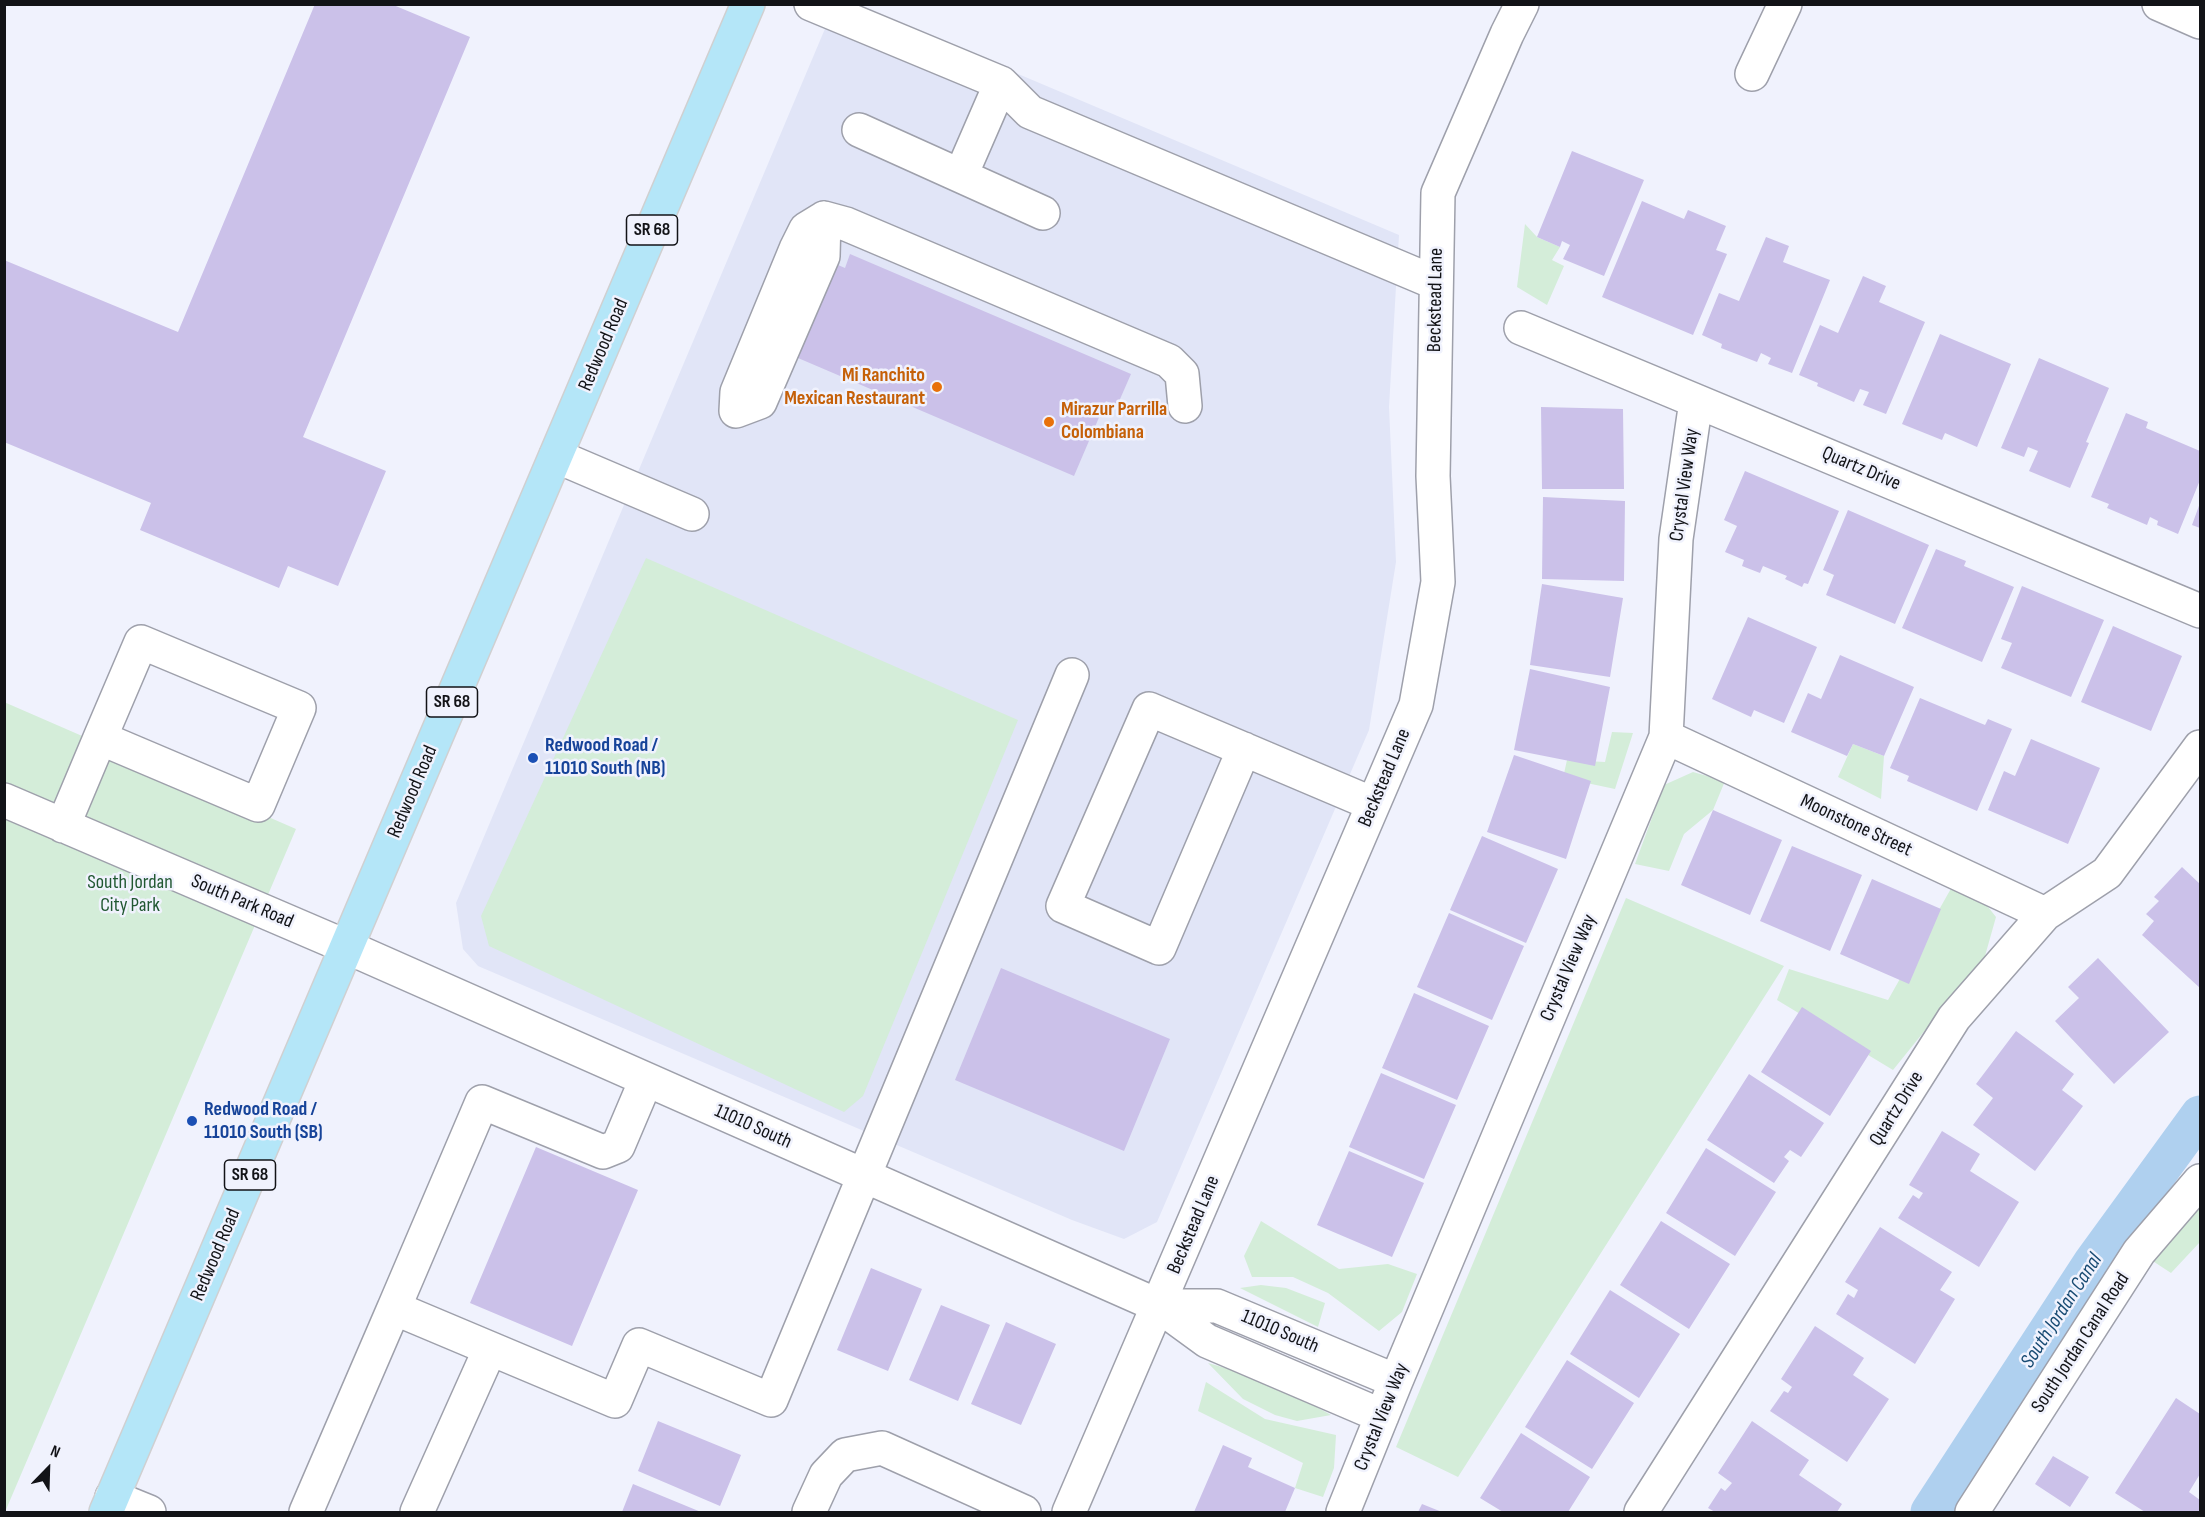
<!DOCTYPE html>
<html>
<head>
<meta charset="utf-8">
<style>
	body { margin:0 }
	#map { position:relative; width:2205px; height:1517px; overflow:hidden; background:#f0f2fd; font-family:"Sofia Sans Condensed",sans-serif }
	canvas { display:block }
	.frame { position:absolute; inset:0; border:6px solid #121317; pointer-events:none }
	.north { position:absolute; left:18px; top:1439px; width:60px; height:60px; -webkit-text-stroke:4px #f0f2fd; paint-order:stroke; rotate:23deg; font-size:16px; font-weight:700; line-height:24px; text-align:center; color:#121317 }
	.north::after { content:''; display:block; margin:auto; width:21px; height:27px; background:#121317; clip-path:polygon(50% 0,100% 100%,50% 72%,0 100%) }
</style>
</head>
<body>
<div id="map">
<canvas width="2205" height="1517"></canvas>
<div class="frame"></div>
<div class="north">N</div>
</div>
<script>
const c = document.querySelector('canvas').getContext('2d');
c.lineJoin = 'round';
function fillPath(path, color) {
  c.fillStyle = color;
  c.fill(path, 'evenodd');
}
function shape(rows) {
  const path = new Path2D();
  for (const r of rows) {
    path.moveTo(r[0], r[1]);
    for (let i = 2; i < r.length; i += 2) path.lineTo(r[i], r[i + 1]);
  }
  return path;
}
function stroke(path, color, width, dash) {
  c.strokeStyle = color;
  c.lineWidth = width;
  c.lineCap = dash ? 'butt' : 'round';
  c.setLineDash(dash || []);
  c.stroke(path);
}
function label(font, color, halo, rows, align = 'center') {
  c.font = font + ' "Sofia Sans Condensed",sans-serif';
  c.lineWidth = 5;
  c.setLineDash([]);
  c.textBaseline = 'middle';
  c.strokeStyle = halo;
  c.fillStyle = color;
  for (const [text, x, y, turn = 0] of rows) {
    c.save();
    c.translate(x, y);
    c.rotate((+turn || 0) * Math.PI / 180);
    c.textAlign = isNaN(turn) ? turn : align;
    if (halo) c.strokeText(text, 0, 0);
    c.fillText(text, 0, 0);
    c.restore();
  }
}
fillPath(shape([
	[835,5,855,5,1399,235,1389,407,1396,562,1369,730,1157,1222,1124,1239,1072,1220,478,966,463,949,456,903]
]), '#e1e5f7');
fillPath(shape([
	[1525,224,1537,237,1560,247,1552,260,1564,266,1547,305,1517,287],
	[646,558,1018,720,863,1096,844,1112,489,946,481,916],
	[4,702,296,829,5,1512,4,1512],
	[1612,732,1633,733,1615,789,1563,778,1567,760,1605,762],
	[1853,744,1884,756,1881,799,1838,777],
	[1693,772,1725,781,1713,810,1684,834,1669,871,1635,864,1664,785],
	[1953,885,1981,898,1996,917,1985,956,1893,1070,1777,1000,1789,969,1888,1000],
	[1626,898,1784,966,1458,1477,1396,1447],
	[2200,1181,2200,1242,2171,1273,2139,1252],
	[1261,1221,1339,1269,1388,1264,1417,1274,1402,1312,1379,1331,1328,1293,1293,1277,1252,1277,1244,1256],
	[1261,1285,1286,1288,1325,1303,1318,1327,1240,1288],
	[1208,1363,1260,1378,1283,1388,1331,1415,1297,1421,1275,1415,1243,1399],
	[1206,1382,1265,1419,1336,1435,1334,1468,1323,1497,1295,1488,1303,1463,1198,1411]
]), '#d4edd9');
stroke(shape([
	[1930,1512,2093,1262,2200,1115]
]), '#afd0ef', 39);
fillPath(shape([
	[315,4,391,4,470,37,303,437,386,471,338,586,288,566,279,588,140,530,151,503,4,442,4,260,178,332],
	[1572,151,1644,180,1604,276,1563,259,1570,245,1562,241,1560,247,1537,237],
	[1642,201,1684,219,1688,210,1726,226,1716,250,1727,254,1693,335,1602,297],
	[1766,237,1789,246,1783,262,1830,280,1792,373,1768,364,1771,358,1761,353,1757,362,1721,348,1722,344,1702,335,1719,293,1739,301],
	[850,254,1131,374,1117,406,1106,401,1074,476,791,355,831,262,845,268],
	[1863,276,1886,286,1879,302,1925,322,1886,414,1863,405,1869,392,1860,389,1854,402,1817,386,1818,383,1799,375,1820,325,1838,333],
	[1940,334,2011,364,1977,447,1945,433,1942,440,1902,424],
	[2039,358,2109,388,2086,442,2089,443,2070,488,2029,471,2038,451,2028,447,2024,457,2001,448],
	[1541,407,1623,409,1624,489,1542,489],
	[2126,413,2148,422,2146,428,2200,451,2200,480,2178,534,2157,525,2158,521,2150,517,2147,525,2107,508,2109,504,2091,497],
	[1745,471,1839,511,1808,584,1804,583,1802,587,1785,579,1787,576,1763,566,1760,573,1742,566,1744,560,1725,552,1737,526,1724,520],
	[1543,497,1625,501,1624,581,1542,579],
	[2200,503,2200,528,2192,525],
	[1848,510,1929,545,1895,624,1826,595,1834,575,1823,570],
	[1936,549,1966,561,1964,566,2014,587,1982,662,1902,628],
	[1542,584,1623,598,1610,677,1530,665],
	[2022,586,2104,620,2071,697,2001,668,2012,643,2001,639],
	[1748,617,1817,647,1784,723,1754,710,1751,717,1712,699],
	[2113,626,2182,656,2151,731,2081,702],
	[1840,655,1914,687,1884,756,1853,744,1847,756,1791,732,1808,693,1821,699],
	[1530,669,1610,687,1595,766,1514,750],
	[1920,698,1985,725,1988,719,2012,729,1977,811,1907,781,1909,776,1890,768],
	[2031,739,2100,768,2068,844,1988,810,2004,771,2015,776],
	[1514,755,1591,781,1566,859,1487,832],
	[1713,810,1782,840,1750,915,1681,885],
	[1482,836,1558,869,1526,943,1450,910],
	[1792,846,1862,875,1830,951,1760,921],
	[2182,867,2200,884,2200,988,2142,935,2154,921,2146,914,2159,901,2154,897],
	[1872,879,1941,909,1909,984,1840,954],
	[1449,913,1524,946,1492,1020,1417,987],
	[2098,958,2169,1032,2114,1084,2055,1021,2079,998,2068,987],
	[1001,968,1170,1039,1124,1151,955,1080],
	[1414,993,1489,1026,1457,1100,1382,1068],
	[1802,1007,1871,1051,1830,1116,1761,1072],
	[2016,1031,2074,1074,2062,1090,2083,1106,2035,1171,1973,1125,1993,1098,1976,1084],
	[1381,1073,1456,1105,1424,1179,1349,1147],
	[1749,1074,1824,1123,1801,1157,1790,1150,1784,1157,1789,1161,1774,1183,1707,1140],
	[1942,1131,1980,1154,1970,1171,2019,1202,1979,1267,1898,1218,1913,1195,1919,1199,1923,1193,1909,1185],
	[536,1147,638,1190,572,1346,470,1303],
	[1706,1148,1776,1192,1735,1256,1666,1213],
	[1349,1151,1424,1183,1392,1257,1317,1225],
	[1661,1221,1730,1264,1689,1329,1620,1285],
	[1880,1227,1952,1272,1940,1290,1955,1299,1915,1364,1836,1314,1848,1294,1854,1298,1858,1290,1845,1282],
	[871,1268,922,1289,888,1371,837,1350],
	[1610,1290,1680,1334,1639,1398,1570,1354],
	[941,1305,990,1325,958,1401,909,1380],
	[1006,1322,1056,1344,1021,1425,971,1404],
	[1815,1326,1864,1358,1853,1375,1889,1399,1847,1462,1770,1411,1784,1391,1788,1393,1792,1387,1781,1379],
	[1567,1360,1634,1403,1592,1469,1525,1427],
	[2176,1398,2200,1414,2200,1474,2189,1492,2200,1500,2200,1509,2198,1512,2145,1512,2115,1493],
	[658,1421,741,1455,720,1506,638,1471],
	[1752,1421,1809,1460,1799,1475,1842,1504,1837,1512,1715,1512,1708,1508,1721,1488,1725,1491,1732,1483,1718,1473],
	[1521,1433,1590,1477,1568,1512,1503,1512,1480,1498],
	[1223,1445,1252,1458,1248,1467,1295,1488,1285,1512,1194,1512],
	[2053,1456,2089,1477,2070,1507,2035,1484],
	[633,1484,701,1512,622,1512],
	[1422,1504,1442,1512,1418,1512]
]), '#cbc1e9');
const minor = shape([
	[811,4,1001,83,1030,112,1436,283],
	[2159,4,2200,22],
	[1752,74,1785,4],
	[859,130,1043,213],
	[961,175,1001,83],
	[824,218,823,256,760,402,736,411,737,392,796,249,806,229,824,218,846,224,1169,361,1182,374,1185,406],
	[1521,328,2200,611],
	[556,456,692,514],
	[1666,737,2045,914],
	[1244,749,1159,948,1063,906,1149,709,1373,804],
	[4,800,347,947,1159,1306,1207,1341,1382,1416],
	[63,826,100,738,141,642,299,708,258,805,100,738],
	[646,1080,618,1146,603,1152,482,1102,394,1308,615,1401,639,1345,771,1400,1072,675],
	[1159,1306,1217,1306,1396,1381],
	[112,1497,149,1512],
	[306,1512,394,1308],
	[417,1512,490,1349],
	[809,1512,826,1475,845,1455,882,1448,1024,1512],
	[1069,1512,1416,705,1438,582,1433,476,1438,193,1507,34,1522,4],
	[1343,1512,1396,1381,1666,737,1676,539,1696,401],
	[1641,1512,1954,1018,2045,914,2107,873,2200,747],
	[1972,1512,2139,1252,2200,1181]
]);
const major = shape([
	[106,1512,748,4]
]);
stroke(minor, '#9ea0ab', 36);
stroke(major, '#d0d0d1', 36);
stroke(minor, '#fff', 33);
stroke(major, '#b4e6f8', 33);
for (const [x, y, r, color] of [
	[937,387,6,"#e8710a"],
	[1049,422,6,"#e8710a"],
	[533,758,6,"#1a4fb4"],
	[192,1121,6,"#1a4fb4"]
]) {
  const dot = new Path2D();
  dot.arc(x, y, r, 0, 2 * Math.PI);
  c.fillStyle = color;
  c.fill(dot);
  stroke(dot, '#f0f2fd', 2);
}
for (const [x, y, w] of [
	[652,230,51],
	[452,702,51],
	[250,1175,51]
]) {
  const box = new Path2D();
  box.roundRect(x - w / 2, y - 15, w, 30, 4.5);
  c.fillStyle = '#f0f2fd';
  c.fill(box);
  stroke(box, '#121317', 1.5);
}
label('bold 18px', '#121317', null, [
	["SR 68",652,230],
	["SR 68",452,702],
	["SR 68",250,1175]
]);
label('20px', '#121317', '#f0f2fd', [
	["Beckstead Lane",1436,300,-89],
	["Redwood Road",604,345,-67],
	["Quartz Drive",1861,469,23],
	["Crystal View Way",1685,485,-82],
	["Beckstead Lane",1385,778,-67],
	["Redwood Road",413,792,-67],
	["Moonstone Street",1856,826,25],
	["South Park Road",242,902,23],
	["Crystal View Way",1569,968,-67],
	["Quartz Drive",1897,1109,-58],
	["11010 South",753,1127,24],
	["Beckstead Lane",1194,1225,-67],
	["Redwood Road",216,1255,-67],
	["11010 South",1280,1332,23],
	["South Jordan Canal Road",2081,1343,-57],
	["Crystal View Way",1382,1417,-68]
]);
label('bold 20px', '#c56008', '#f0f2fd', [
	["Mi Ranchito",925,376],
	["Mexican Restaurant",925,399],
	["Mirazur Parrilla",1061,410,"left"],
	["Colombiana",1061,433,"left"]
], 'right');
label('bold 20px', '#164399', '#f0f2fd', [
	["Redwood Road /",545,746],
	["11010 South (NB)",545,769],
	["Redwood Road /",204,1110],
	["11010 South (SB)",204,1133]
], 'left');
label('20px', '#215832', '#f0f2fd', [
	["South Jordan",130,883],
	["City Park",130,906]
]);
label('italic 21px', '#184b73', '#f0f2fd', [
	["South Jordan Canal",2062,1311,-57]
]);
</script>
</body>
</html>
